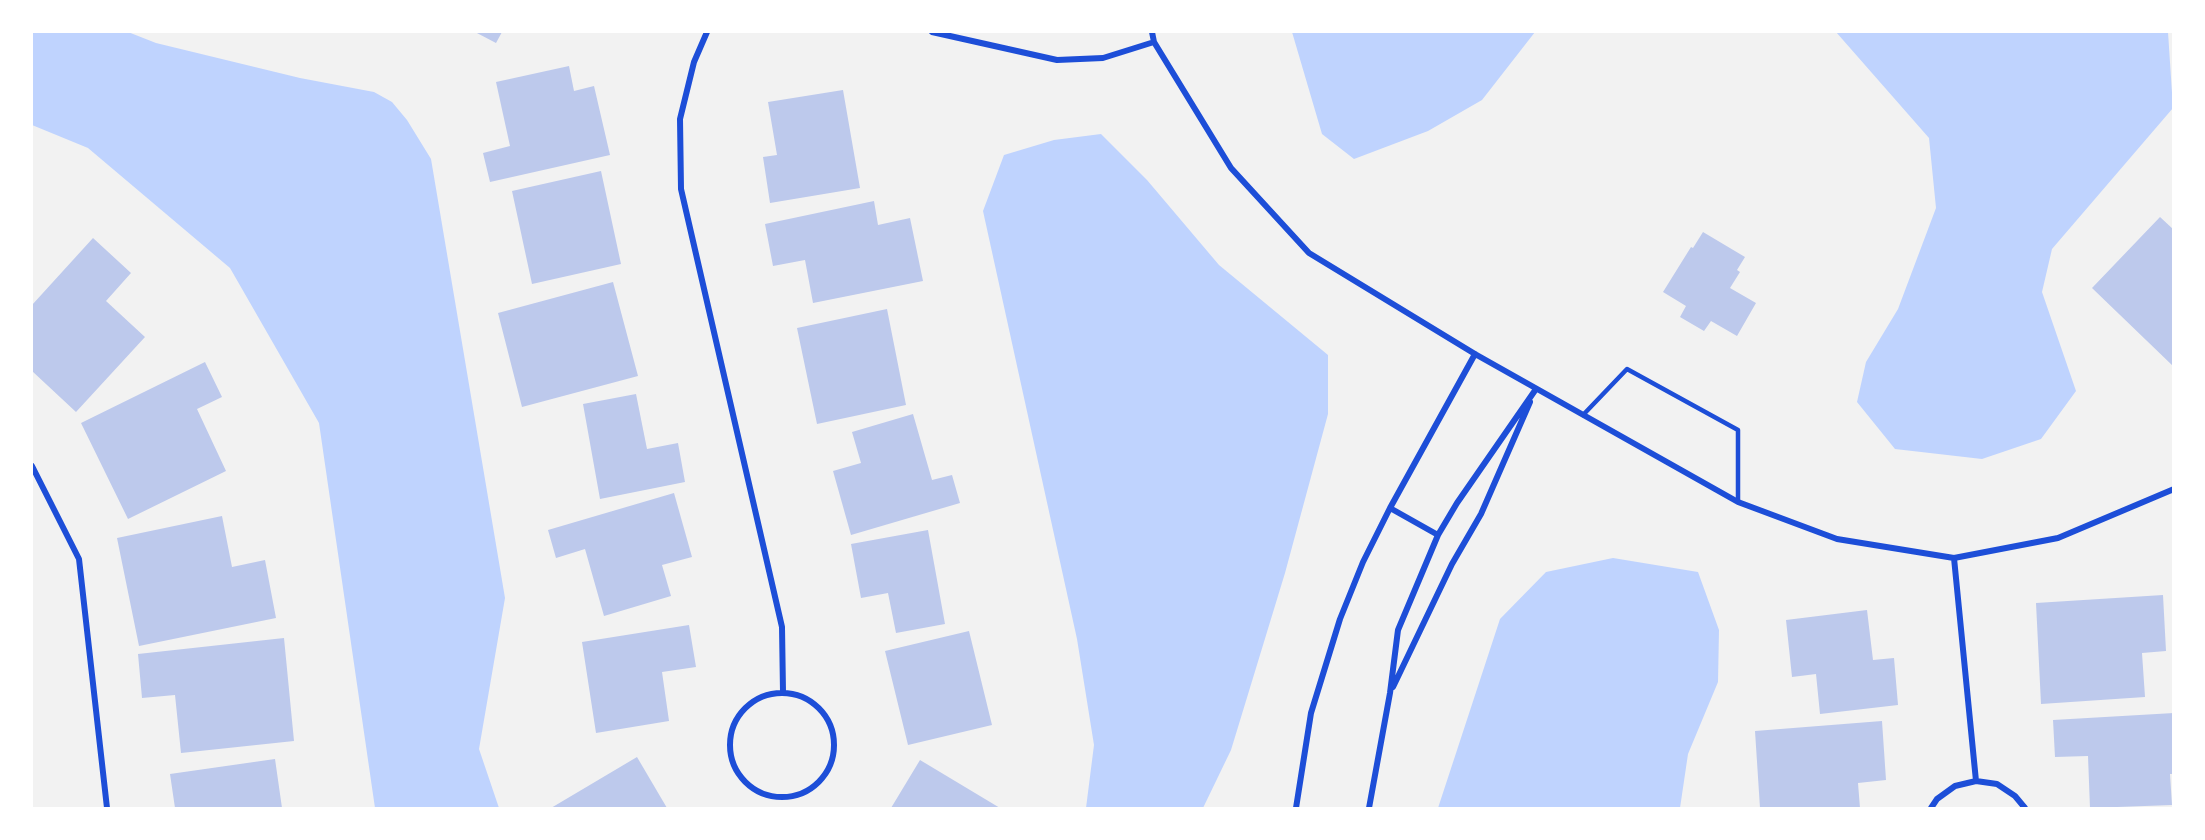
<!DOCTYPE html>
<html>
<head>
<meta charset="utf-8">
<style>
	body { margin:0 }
	#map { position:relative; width:2205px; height:840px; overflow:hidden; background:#f2f2f2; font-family:"Space Grotesk",sans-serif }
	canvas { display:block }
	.frame { position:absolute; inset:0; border:33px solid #fff; pointer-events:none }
</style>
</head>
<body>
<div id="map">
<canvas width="2205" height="840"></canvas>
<div class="frame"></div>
</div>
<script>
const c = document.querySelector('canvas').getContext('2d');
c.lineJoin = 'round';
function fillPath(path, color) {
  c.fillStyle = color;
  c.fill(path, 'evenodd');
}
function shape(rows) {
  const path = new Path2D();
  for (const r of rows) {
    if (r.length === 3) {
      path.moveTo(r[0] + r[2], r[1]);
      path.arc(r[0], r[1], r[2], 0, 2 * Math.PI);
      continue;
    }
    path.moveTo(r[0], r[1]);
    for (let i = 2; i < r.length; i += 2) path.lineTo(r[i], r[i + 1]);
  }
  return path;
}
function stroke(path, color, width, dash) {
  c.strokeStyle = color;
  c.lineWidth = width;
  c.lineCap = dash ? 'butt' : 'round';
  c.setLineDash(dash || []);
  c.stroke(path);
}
fillPath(shape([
	[32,32,128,32,156,43,300,78,374,92,392,102,407,120,431,159,505,598,479,749,499,808,375,808,319,423,230,268,88,148,32,125],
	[1292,32,1535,32,1482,100,1428,131,1354,159,1322,134],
	[1836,32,2168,32,2173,108,2052,249,2042,292,2076,391,2041,439,1982,459,1895,449,1857,402,1866,362,1898,309,1936,208,1929,138],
	[1101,134,1147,180,1219,265,1328,355,1328,414,1285,573,1231,750,1203,808,1086,808,1094,745,1077,639,983,211,1004,155,1054,140],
	[1613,558,1698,572,1719,630,1718,682,1688,754,1680,808,1438,808,1500,619,1546,572]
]), '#bfd3fe');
fillPath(shape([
	[475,32,502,32,496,43],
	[569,66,574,91,594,86,610,155,490,182,483,153,510,146,496,82],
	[843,90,860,188,770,203,763,157,777,155,768,102],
	[601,171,621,264,532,284,512,191],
	[874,201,878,225,910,218,923,281,813,303,805,260,773,266,765,224],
	[2160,217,2174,230,2174,367,2092,288],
	[1703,232,1745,257,1737,270,1740,272,1730,288,1756,303,1737,336,1711,321,1704,331,1680,317,1686,306,1663,292,1691,247,1693,248],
	[93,238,131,273,106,301,145,337,76,412,32,371,32,305],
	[613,282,638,376,522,407,498,313],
	[887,309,906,405,817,424,797,328],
	[205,362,222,397,197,409,226,471,128,519,81,423],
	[636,394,647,449,678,443,685,482,600,499,583,404],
	[913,414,932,480,952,475,960,503,851,535,833,471,861,463,852,432],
	[674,493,692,557,662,565,671,596,604,616,585,549,556,558,548,530],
	[222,516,232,567,265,560,276,618,139,646,117,538],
	[928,530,945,624,896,633,888,593,861,598,851,544],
	[2163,595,2166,651,2142,653,2145,697,2041,704,2036,603],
	[1867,610,1873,660,1894,658,1898,705,1820,714,1816,674,1792,677,1786,620],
	[689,625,696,667,662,672,669,721,596,733,582,642],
	[969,631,992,725,908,745,885,651],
	[284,638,294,741,181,753,175,695,142,698,138,654],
	[2174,713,2174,774,2170,774,2172,805,2090,808,2088,756,2055,757,2053,720],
	[1882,721,1886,780,1858,783,1860,808,1760,808,1755,731],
	[637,757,667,808,551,808],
	[275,759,282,808,175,808,170,774],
	[920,760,1000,808,891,808]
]), '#bdc9ec');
stroke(shape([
	[1583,415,1627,369,1738,430,1738,502]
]), '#1d4ed8', 4.5);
stroke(shape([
	[707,32,694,62,680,119,681,189,782,627,783,692],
	[932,32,1057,60,1103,58,1154,42],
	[1152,32,1154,42,1231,168,1309,253,1475,354,1738,502,1837,539,1954,558,2058,538,2174,489],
	[32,466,79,559,107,808],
	[1390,508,1438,535],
	[1954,558,1976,781],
	[1393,687,1452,564,1481,514,1530,402],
	[782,745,52],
	[1296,808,1311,713,1340,619,1363,562,1390,508,1475,354],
	[1369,808,1390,693,1398,630,1438,535,1457,503,1536,389],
	[1931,808,1937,799,1955,786,1976,781,1997,784,2015,796,2025,808]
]), '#1d4ed8', 6);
</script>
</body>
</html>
